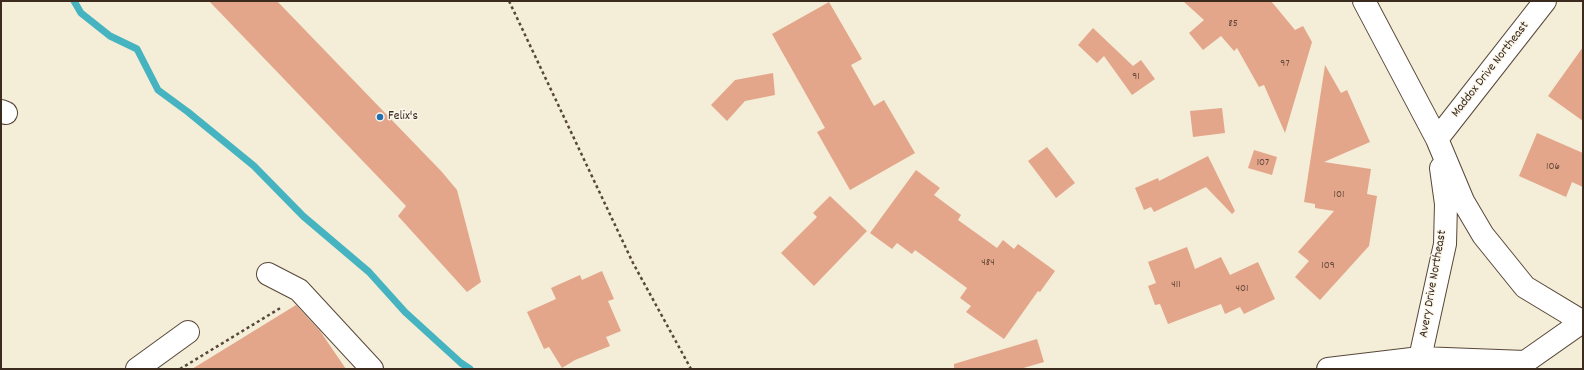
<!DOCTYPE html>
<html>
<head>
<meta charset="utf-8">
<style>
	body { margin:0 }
	#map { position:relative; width:1584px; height:370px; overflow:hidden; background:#f4edd7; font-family:Dekko,sans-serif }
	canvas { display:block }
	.frame { position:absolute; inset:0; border:2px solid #3b2a1e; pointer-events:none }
</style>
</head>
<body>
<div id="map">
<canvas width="1584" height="370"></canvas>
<div class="frame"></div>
</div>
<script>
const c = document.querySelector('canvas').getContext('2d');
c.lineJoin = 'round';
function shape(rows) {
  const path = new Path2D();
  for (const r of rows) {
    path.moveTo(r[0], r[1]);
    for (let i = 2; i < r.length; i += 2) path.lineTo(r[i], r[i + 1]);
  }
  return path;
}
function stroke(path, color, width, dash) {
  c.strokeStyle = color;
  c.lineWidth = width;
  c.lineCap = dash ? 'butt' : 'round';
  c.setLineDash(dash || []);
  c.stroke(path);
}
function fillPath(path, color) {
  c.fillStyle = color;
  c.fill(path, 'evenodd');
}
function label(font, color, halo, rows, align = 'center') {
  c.font = font + ' Dekko,sans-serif';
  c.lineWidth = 3;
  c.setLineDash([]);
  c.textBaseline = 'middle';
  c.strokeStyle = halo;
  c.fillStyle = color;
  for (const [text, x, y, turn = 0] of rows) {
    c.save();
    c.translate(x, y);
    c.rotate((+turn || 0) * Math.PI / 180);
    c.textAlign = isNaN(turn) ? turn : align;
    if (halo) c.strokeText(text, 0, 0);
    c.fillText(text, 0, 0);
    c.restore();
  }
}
stroke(shape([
	[74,1,81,13,110,36,137,49,158,90,188,112,254,166,303,216,369,272,405,312,461,363,470,369]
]), '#45b3c0', 7);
fillPath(shape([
	[209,1,277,1,442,172,457,190,481,282,467,292,398,216,406,206],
	[1183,1,1271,1,1295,30,1303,26,1312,42,1285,133,1264,85,1259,87,1237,48,1234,51,1221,36,1203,50,1189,33,1204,20],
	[829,2,862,59,851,65,874,106,884,100,915,153,850,190,817,132,825,128,772,34],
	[1093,28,1133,66,1141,60,1155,79,1132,95,1104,56,1097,63,1078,45],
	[1583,47,1583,121,1548,96],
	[1325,65,1341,93,1347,90,1370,142,1324,162,1371,169,1367,194,1377,196,1369,246,1320,300,1295,277,1309,261,1298,252,1334,211,1315,208,1315,204,1304,202],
	[773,73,775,95,745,101,727,121,711,105,735,80],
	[1222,108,1225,133,1193,137,1190,111],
	[1537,133,1583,153,1583,187,1572,182,1566,197,1519,176],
	[1047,147,1075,183,1056,198,1028,161],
	[1254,150,1277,157,1272,175,1248,168],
	[1208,156,1235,211,1232,214,1206,187,1154,212,1151,207,1144,210,1135,188,1158,178,1159,181],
	[916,170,940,188,934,195,961,215,958,220,997,248,1003,240,1014,249,1018,244,1055,271,1040,292,1038,291,1004,339,966,312,971,306,960,298,967,288,915,250,912,254,897,243,892,249,870,233],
	[830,196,867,231,814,286,781,253,817,217,813,213],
	[1187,247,1195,269,1221,257,1230,275,1258,262,1275,299,1244,314,1240,307,1225,314,1221,304,1168,324,1160,304,1155,305,1148,286,1156,283,1148,262],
	[602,271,614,299,608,301,621,331,606,337,610,346,575,360,562,368,549,347,544,349,527,312,556,299,551,288,580,275,582,280],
	[296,305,320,331,346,369,192,369],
	[1037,339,1044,362,1020,369,954,369,954,364]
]), '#e3a68b');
const minor = shape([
	[1364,1,1437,139,1463,201,1483,235,1525,287,1583,322],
	[1,111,6,113],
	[1437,139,1545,1],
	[268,274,299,290,372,369],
	[1420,358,1445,244,1446,204,1441,168],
	[137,369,188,332],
	[1328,369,1420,358,1525,362,1582,322]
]);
stroke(minor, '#57473a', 24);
stroke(shape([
	[509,1,633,263,691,369],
	[180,369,282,307]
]), '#57473a', 2.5, [3, 3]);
stroke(minor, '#fff', 22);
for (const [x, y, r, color] of [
	[380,117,4,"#1f6fb2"]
]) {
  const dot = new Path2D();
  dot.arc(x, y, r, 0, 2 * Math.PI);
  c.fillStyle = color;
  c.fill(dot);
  stroke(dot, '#fbf7ec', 1.5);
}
label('11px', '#654939', null, [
	["85",1233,24],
	["97",1285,64],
	["91",1136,77],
	["107",1263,163],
	["106",1553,167],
	["101",1339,195],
	["484",988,263],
	["109",1328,266],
	["411",1176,285],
	["401",1242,289]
]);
label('13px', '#3b2a1e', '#fbf7ec', [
	["Maddox Drive Northeast",1491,70,-52],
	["Avery Drive Northeast",1434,284,-80]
]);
label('13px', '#3b2a1e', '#fbf7ec', [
	["Felix's",388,117]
], 'left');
</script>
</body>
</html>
